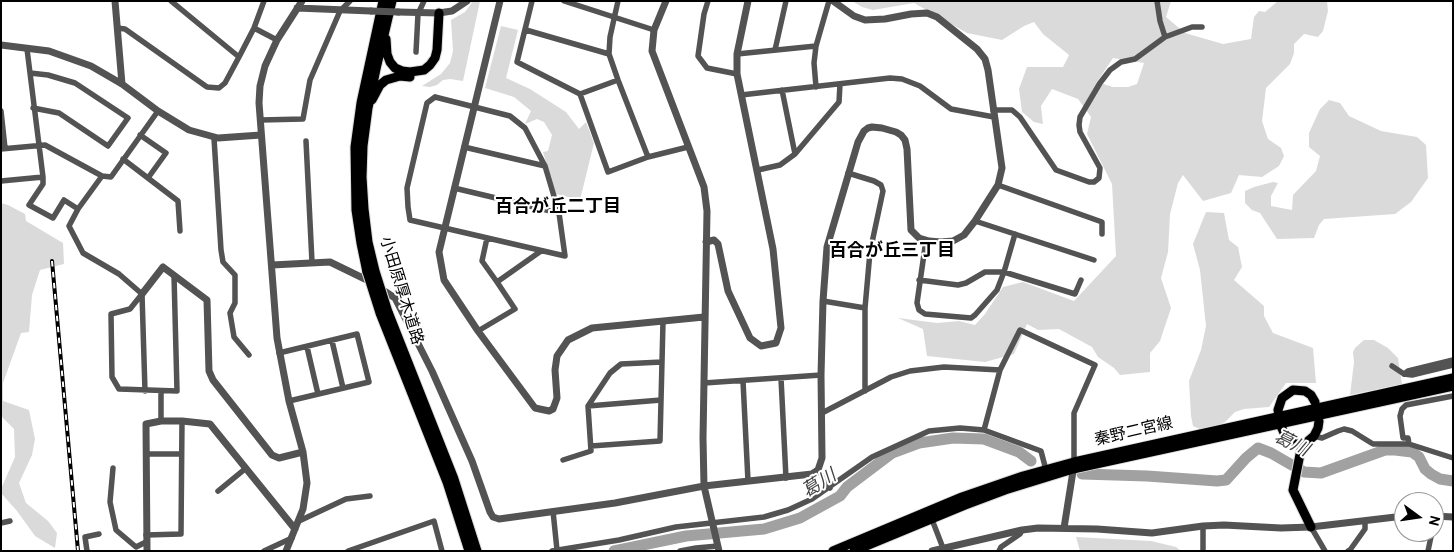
<!DOCTYPE html>
<html>
<head>
<meta charset="utf-8">
<style>
	body { margin:0 }
	#map { position:relative; width:1454px; height:552px; overflow:hidden; background:#fff; font-family:Overpass,sans-serif }
	canvas { display:block }
	.frame { position:absolute; inset:0; border:2px solid #000; pointer-events:none }
	.north { position:absolute; left:1394px; top:492px; width:50px; height:50px; box-sizing:border-box; background:#fff; border:1px solid #999; border-radius:50%; rotate:104deg; font-size:14px; font-weight:700; line-height:20px; text-align:center; color:#000 }
	.north::after { content:''; display:block; margin:auto; width:18px; height:22px; background:#000; clip-path:polygon(50% 0,100% 100%,50% 72%,0 100%) }
</style>
</head>
<body>
<div id="map">
<canvas width="1454" height="552"></canvas>
<div class="frame"></div>
<div class="north">N</div>
</div>
<script>
const c = document.querySelector('canvas').getContext('2d');
c.lineJoin = 'round';
function fillPath(path, color) {
  c.fillStyle = color;
  c.fill(path, 'evenodd');
}
function shape(rows) {
  const path = new Path2D();
  for (const r of rows) {
    path.moveTo(r[0], r[1]);
    for (let i = 2; i < r.length; i += 2) path.lineTo(r[i], r[i + 1]);
  }
  return path;
}
function stroke(path, color, width, dash) {
  c.strokeStyle = color;
  c.lineWidth = width;
  c.lineCap = dash ? 'butt' : 'round';
  c.setLineDash(dash || []);
  c.stroke(path);
}
function label(font, color, halo, rows, align = 'center') {
  c.font = font + ' Overpass,"Noto Sans JP",sans-serif';
  c.lineWidth = 4;
  c.setLineDash([]);
  c.textBaseline = 'middle';
  c.strokeStyle = halo;
  c.fillStyle = color;
  for (const [text, x, y, turn = 0] of rows) {
    c.save();
    c.translate(x, y);
    c.rotate((+turn || 0) * Math.PI / 180);
    c.textAlign = isNaN(turn) ? turn : align;
    if (halo) c.strokeText(text, 0, 0);
    c.fillText(text, 0, 0);
    c.restore();
  }
}
fillPath(shape([
	[473,1,480,1,463,81,450,79,443,80,437,85,430,87,422,86,441,74,450,63,453,51,451,20,465,12],
	[852,1,1171,1,1166,17,1185,33,1223,44,1251,39,1254,17,1259,11,1265,12,1278,1,1327,1,1328,11,1323,31,1318,37,1304,34,1294,44,1294,53,1290,64,1266,88,1262,121,1268,139,1281,148,1284,156,1279,166,1262,177,1239,175,1231,193,1203,201,1183,175,1178,183,1170,214,1168,252,1161,278,1171,308,1160,341,1150,353,1150,372,1120,375,1114,368,1098,357,1092,347,1059,329,1038,330,1027,324,1014,354,985,362,927,356,923,329,898,318,937,323,959,321,975,325,985,314,1003,287,1023,282,1074,301,1116,256,1112,184,1087,134,1091,117,1078,99,1052,89,1041,106,1043,124,1034,122,1022,112,1019,89,1027,67,1063,67,1069,55,1043,34,1034,22,1024,26,1002,40,967,33,914,3,873,10,862,7],
	[1113,58,1144,63,1137,84,1128,87,1113,87,1097,82],
	[501,26,518,30,506,78,530,89,566,112,579,129,586,122,594,143,580,200,556,194,543,152,548,151,552,135,544,122,537,119,525,124,531,111,514,97,485,88],
	[1329,100,1340,103,1349,116,1381,131,1417,137,1426,145,1428,178,1411,202,1395,214,1324,219,1319,225,1314,238,1277,239,1260,213,1252,210,1245,203,1245,191,1254,187,1273,182,1278,183,1271,196,1271,206,1292,210,1293,195,1316,171,1320,156,1309,147,1309,133,1320,109],
	[1,203,8,205,25,214,26,221,63,243,64,264,40,270,32,295,29,332,21,333,3,383,3,401,29,410,35,439,32,455,19,483,26,503,48,521,57,533,55,548,35,536,17,511,1,493,1,489,15,457,14,429,1,416],
	[1206,212,1224,213,1229,240,1238,247,1242,267,1234,280,1264,306,1264,316,1273,333,1313,348,1316,383,1286,383,1269,407,1244,409,1235,412,1225,422,1213,429,1204,431,1193,426,1191,416,1189,381,1201,350,1206,326,1200,270,1193,244],
	[1364,340,1374,340,1388,348,1398,358,1402,384,1350,395,1354,362,1353,352,1355,348],
	[1076,537,1151,541,1176,547,1181,551,1080,551]
]), '#dadada');
stroke(shape([
	[1082,474,1147,476,1217,481,1226,480,1246,458,1258,448,1271,453,1304,472,1321,473,1385,450,1395,450,1412,452,1419,457,1425,469,1431,474,1440,479,1453,481],
	[614,551,686,536,764,529,800,518,840,496,847,487,892,453,919,443,953,438,984,439,1019,452,1031,461]
]), '#a1a1a1', 11);
const primary = shape([
	[1279,416,1278,410,1282,398,1293,390,1305,391,1311,395,1315,402],
	[1280,424,1286,437,1290,441,1302,444,1307,442,1314,436,1318,428,1319,421],
	[1302,444,1293,490,1311,527],
	[833,551,962,497,1023,476,1074,462,1453,378],
	[854,551,965,505,1005,490,1073,469,1453,386]
]);
const trunk = shape([
	[386,39,387,54,390,62,395,68,402,71,410,72,424,70,430,65,435,58,437,50,439,13],
	[372,100,380,85,386,80,400,76,410,77],
	[375,271,368,242,364,209,362,177,363,146,368,108,376,69,392,1],
	[367,272,361,243,356,210,355,147,361,103,383,1],
	[388,312,454,479,477,551],
	[380,313,447,482,469,551]
]);
stroke(primary, '#dbdbdb', 11);
stroke(trunk, '#dbdbdb', 11);
stroke(shape([
	[171,1,239,57,254,28,264,1],
	[532,1,517,62,580,94,608,172,648,157,688,147],
	[564,1,654,30],
	[618,1,610,37,609,54,618,80,648,157],
	[708,1,704,14,698,56,707,68,737,74],
	[1157,1,1160,21,1165,37],
	[117,28,125,29,207,87,219,88,225,83,239,57],
	[254,28,277,40],
	[526,30,609,54],
	[27,49,43,177,43,184,29,205,53,218,64,200,78,209,102,176],
	[775,50,786,1],
	[416,52,418,14,424,1],
	[737,54,816,46],
	[30,73,48,75,75,83,128,118,108,146,59,113,33,108],
	[816,87,814,63,816,46,829,1],
	[782,90,795,154],
	[580,94,618,80],
	[741,95,890,78,902,79,920,86,951,109,994,117],
	[435,97,510,116,525,128,545,166,559,213,565,256,410,220,408,207,407,188,427,103,435,97],
	[993,110,1012,110,1020,117,1056,170,1089,182,1094,182,1099,178,1100,168,1080,132,1079,125,1080,117,1100,83,1110,70,1121,62,1135,59,1165,37,1192,27,1202,27],
	[1,111,5,148],
	[261,120,303,119,310,80,340,11,350,1],
	[140,135,166,153,148,178],
	[214,138,221,250,223,262,235,275,235,303,230,313,234,337,249,355],
	[306,141,312,262],
	[464,147,545,166],
	[1,149,45,145,102,176,111,177,158,111],
	[123,159,178,201,180,231],
	[758,170,780,165,795,154,839,102,840,84],
	[848,173,874,181,881,185,883,191,870,252,865,308,865,391],
	[1,181,43,177],
	[998,185,1102,222,1102,234],
	[454,188,559,213],
	[78,209,69,226,83,253,119,274,142,294,145,391],
	[975,221,1094,260],
	[487,238,482,261,497,282],
	[926,240,917,303,919,310,925,314,971,318,975,315,997,290,1004,272,1015,234],
	[919,280,958,285,966,283,985,272,1004,272,1075,294,1081,280],
	[142,294,130,309,111,314,112,377,119,389,177,391,174,275],
	[823,301,865,308],
	[478,331,515,309,497,282,541,251],
	[332,341,343,388],
	[307,347,318,394],
	[279,353,357,334,369,382,289,401],
	[1392,366,1404,374,1412,375,1453,365],
	[1404,374,1408,371,1453,360],
	[781,378,786,478],
	[743,381,748,481],
	[704,383,821,375],
	[161,391,161,421],
	[1453,396,1406,405,1402,409,1400,416,1403,438,1408,438,1409,444,1453,458],
	[588,406,661,400],
	[822,413,891,377,910,371,944,367,1000,370],
	[984,430,1000,370,1020,330,1095,365,1074,413,1074,462],
	[1314,436,1322,438,1338,431,1344,429,1352,431,1373,444,1409,444],
	[591,446,660,441,663,322],
	[146,454,181,454],
	[563,460,591,451,588,406,610,373,621,364,662,362],
	[113,468,110,502,116,530,136,547,146,542],
	[818,470,830,488],
	[218,491,246,468],
	[553,511,557,550],
	[931,517,943,548],
	[299,521,346,499,370,496],
	[1,523,10,521],
	[1434,524,1435,516],
	[1203,526,1203,551],
	[1311,527,1325,551],
	[146,535,181,534,182,421],
	[87,551,85,537,99,534],
	[264,551,292,538],
	[348,551,434,521,442,551],
	[552,551,619,540,676,527,764,517,788,510,812,499,872,457,929,431,960,428,984,430,1041,451,1046,470],
	[680,551,696,548,718,546],
	[999,551,1001,547,1020,534,1022,530],
	[1348,551,1350,550,1365,529,1365,521],
	[1428,551,1432,532]
]), '#535353', 5.5);
stroke(shape([
	[115,1,122,84],
	[500,1,439,252,444,280,478,331,535,408,549,411,553,409,557,398,555,370,557,356,568,340,592,328,704,317],
	[666,1,654,30,652,51,704,187,707,211,703,438,704,486,719,551],
	[297,8,371,11],
	[398,12,439,13,452,11,467,1],
	[1,45,49,51,91,66,122,84,158,111,189,130,218,138,261,135],
	[706,242,714,240,718,244,728,291,750,338,761,346,776,343,781,328,773,249,737,74,737,54,748,1],
	[272,265,330,262,369,281,395,298,432,371,472,461,490,512,493,517,499,519,615,503,704,486,812,474,818,470,822,458,821,375,823,301,827,247,858,142,864,131,868,128,872,127,882,128,896,132,901,135,905,140,907,149,911,230,919,238,929,241,941,242,953,241,964,235,975,221,998,185,1002,168,988,70,985,59,977,49,937,17,927,13,911,14,885,19,865,20,854,16,833,1],
	[142,294,163,267,207,300,209,371,213,380,272,455,279,458,303,452],
	[1434,516,1453,517],
	[1064,528,1074,465],
	[147,551,146,424,161,421,182,421,210,424,295,529],
	[286,551,303,509,307,483,303,452,289,401,277,338,259,103,260,86,265,66,277,40,302,1],
	[932,551,1022,530,1038,528,1097,529,1152,533,1203,526,1224,525,1281,528,1311,527,1404,516]
]), '#535353', 7);
stroke(primary, '#000', 9);
stroke(trunk, '#000', 9);
const rail = shape([
	[52,261,78,551]
]);
stroke(rail, '#000', 4);
stroke(rail, '#fff', 2, [5.5]);
const trunkBridge = shape([
	[375,271,388,312],
	[367,272,380,313]
]);
stroke(trunkBridge, '#dbdbdb', 11, []);
stroke(shape([
	[371,11,398,12]
]), '#535353', 7);
stroke(trunkBridge, '#000', 9);
label('16px', '#000', '#fff', [
	["小田原厚木道路",400,291,73],
	["秦野二宮線",1134,433,-13]
]);
label('bold 18px', '#000', '#fff', [
	["百合が丘二丁目",558,208],
	["百合が丘三丁目",892,252]
]);
label('italic 18px', '#424242', '#fff', [
	["葛川",1291,445,26],
	["葛川",820,485,-32]
]);
</script>
</body>
</html>
